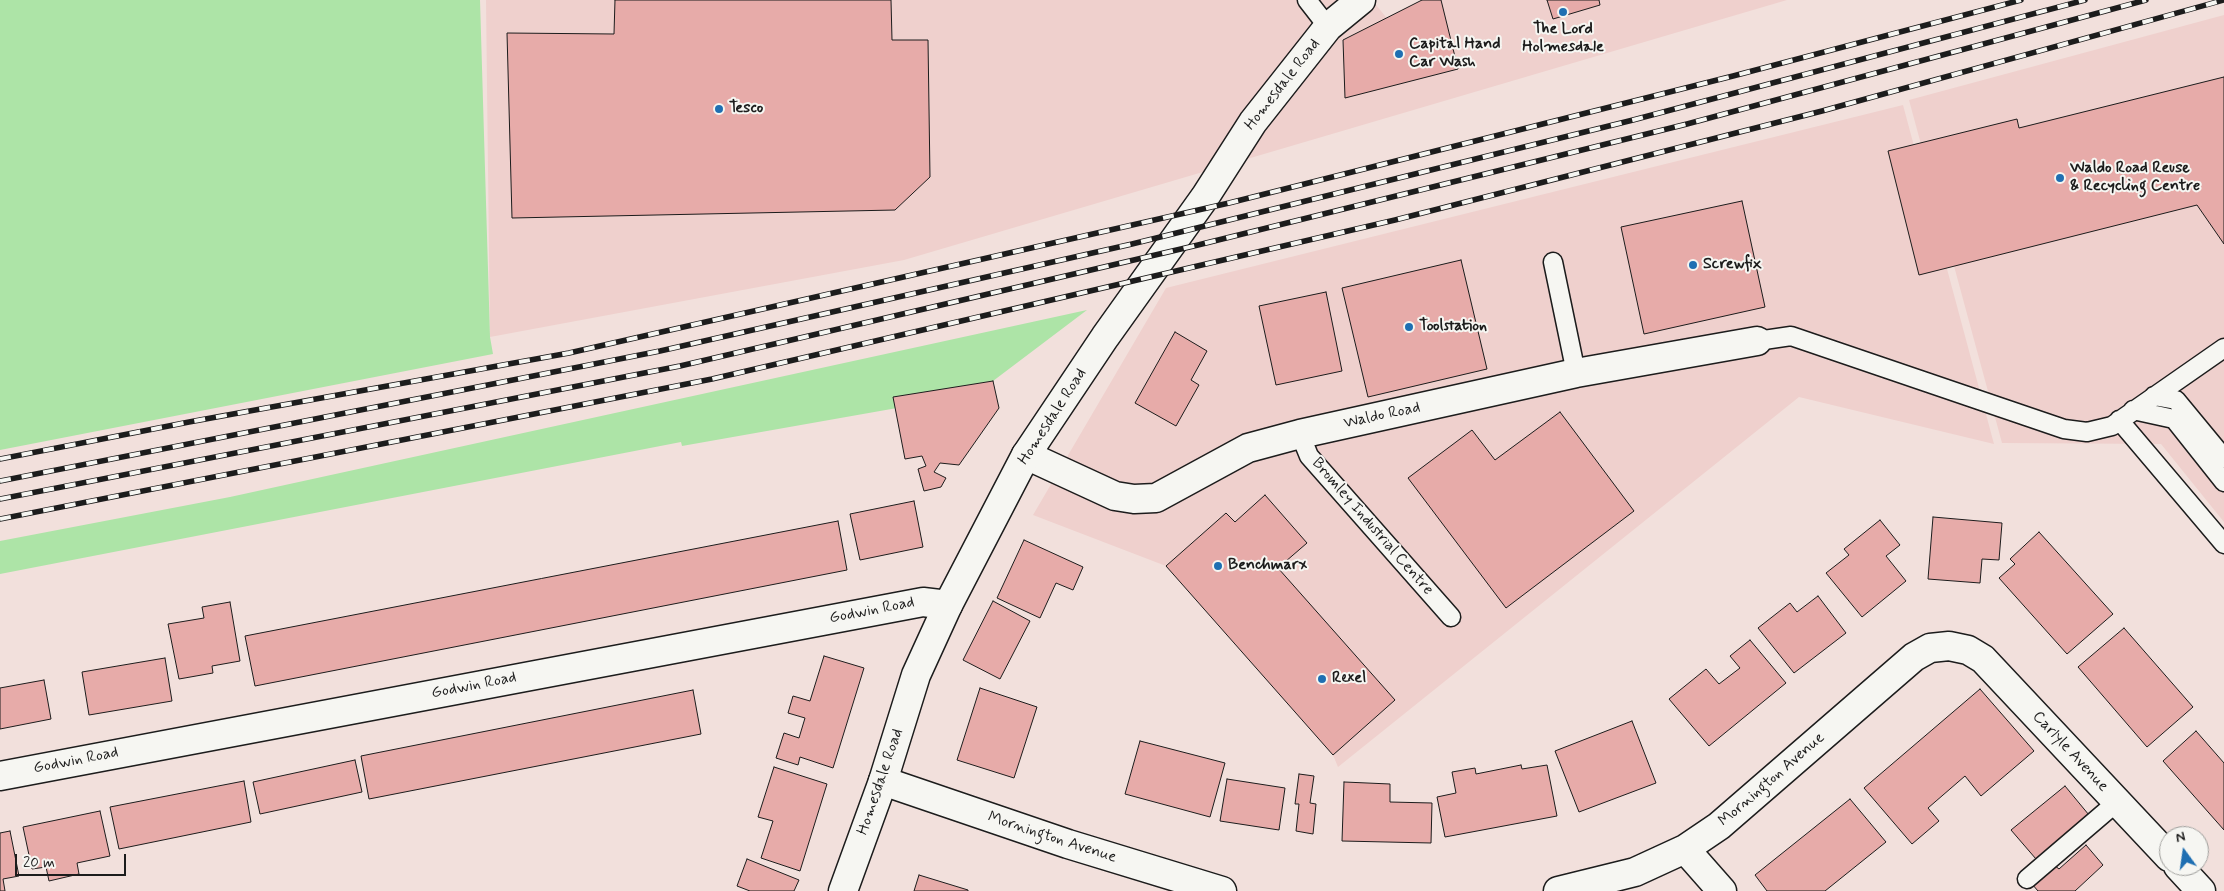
<!DOCTYPE html>
<html>
<head>
<meta charset="utf-8">
<style>
	body { margin:0 }
	#map { position:relative; width:2224px; height:891px; overflow:hidden; background:#f2e0dc; font-family:Mynerve,sans-serif }
	canvas { display:block }
	.north { position:absolute; left:2159px; top:826px; width:50px; height:50px; box-sizing:border-box; background:#f6f6f2; border:1px solid #9f9f9c; border-radius:50%; rotate:346deg; font-size:14px; font-weight:700; line-height:20px; text-align:center; color:#1c1c1c }
	.north::after { content:''; display:block; margin:auto; width:18px; height:22px; background:#1f6fb2; clip-path:polygon(50% 0,100% 100%,50% 72%,0 100%) }
	.scale { position:absolute; left:15px; top:854px; width:111px; height:22px; box-sizing:border-box; border:2px solid #1c1c1c; border-top:0; padding-left:6px; font-size:15px; line-height:18px; white-space:nowrap; color:#1c1c1c; -webkit-text-stroke:4px #f6f6f2; paint-order:stroke }
</style>
</head>
<body>
<div id="map">
<canvas width="2224" height="891"></canvas>
<div class="north">N</div>
<div class="scale">20 m</div>
</div>
<script>
const c = document.querySelector('canvas').getContext('2d');
c.lineJoin = 'round';
function fillPath(path, color) {
  c.fillStyle = color;
  c.fill(path, 'evenodd');
}
function shape(rows) {
  const path = new Path2D();
  for (const r of rows) {
    path.moveTo(r[0], r[1]);
    for (let i = 2; i < r.length; i += 2) path.lineTo(r[i], r[i + 1]);
  }
  return path;
}
function stroke(path, color, width, dash) {
  c.strokeStyle = color;
  c.lineWidth = width;
  c.lineCap = dash ? 'butt' : 'round';
  c.setLineDash(dash || []);
  c.stroke(path);
}
function label(font, color, halo, rows, align = 'center') {
  c.font = font + ' Mynerve,sans-serif';
  c.lineWidth = 4;
  c.setLineDash([]);
  c.textBaseline = 'middle';
  c.strokeStyle = halo;
  c.fillStyle = color;
  for (const [text, x, y, turn = 0] of rows) {
    c.save();
    c.translate(x, y);
    c.rotate((+turn || 0) * Math.PI / 180);
    c.textAlign = isNaN(turn) ? turn : align;
    if (halo) c.strokeText(text, 0, 0);
    c.fillText(text, 0, 0);
    c.restore();
  }
}
fillPath(shape([
	[486,0,1372,0,1394,27,1424,0,1787,0,904,260,490,337],
	[2224,15,2224,522,2161,444,2002,443,1909,100],
	[1903,105,1994,444,1799,397,1338,767,1333,755,1166,566,1033,515,1166,288]
]), '#efd0cd');
fillPath(shape([
	[0,0,480,0,490,337,493,354,0,450],
	[1087,310,993,381,894,397,897,408,682,446,681,442,0,574,0,541,230,497]
]), '#ade4a7');
const building = shape([
	[615,0,891,0,892,40,928,40,930,177,895,210,512,218,507,33,614,34,615,0],
	[1422,0,1441,0,1458,69,1345,98,1343,40,1422,0],
	[1547,0,1599,0,1600,5,1553,19,1547,0],
	[2224,77,2224,244,2197,205,1919,275,1888,151,2017,119,2019,128,2224,77],
	[1742,201,1765,307,1644,334,1621,227,1742,201],
	[1461,260,1487,369,1368,397,1342,288,1461,260],
	[1326,292,1342,371,1276,385,1259,306,1326,292],
	[1175,332,1207,351,1191,380,1199,385,1176,426,1135,403,1175,332],
	[993,381,999,408,959,465,940,463,934,472,946,478,941,487,924,491,918,469,926,466,922,456,905,459,893,397,993,381],
	[1560,412,1634,511,1506,608,1408,478,1472,430,1495,460,1560,412],
	[1265,495,1307,543,1278,568,1395,700,1333,755,1166,566,1226,513,1235,522,1265,495],
	[914,501,923,547,860,560,850,514,914,501],
	[1933,517,2002,523,1999,560,1982,559,1980,583,1928,579,1933,517],
	[1880,520,1900,545,1886,556,1906,581,1862,617,1826,573,1849,555,1844,549,1880,520],
	[838,521,847,570,255,686,245,636,838,521],
	[2039,532,2113,614,2067,654,1999,578,2015,564,2010,559,2039,532],
	[1024,540,1083,567,1073,590,1056,583,1040,618,997,598,1024,540],
	[1818,596,1846,633,1794,673,1758,628,1790,603,1797,612,1818,596],
	[993,601,1030,621,1000,679,963,660,993,601],
	[230,602,240,661,212,666,213,673,179,679,168,624,204,618,202,607,230,602],
	[2124,628,2193,707,2147,747,2078,667,2124,628],
	[1750,640,1786,683,1709,746,1669,699,1706,669,1719,684,1740,668,1730,656,1750,640],
	[824,656,864,668,833,768,800,757,798,765,776,758,784,733,799,738,805,718,788,713,793,696,810,701,824,656],
	[165,658,172,701,89,715,82,672,165,658],
	[44,680,51,719,0,729,0,688,44,680],
	[980,688,1037,707,1014,778,957,760,980,688],
	[1980,689,2034,751,1981,796,1965,776,1928,808,1939,821,1912,844,1864,788,1980,689],
	[693,690,701,734,369,799,361,756,693,690],
	[1632,721,1656,783,1579,812,1555,751,1632,721],
	[2196,731,2224,763,2224,830,2163,761,2196,731],
	[1140,741,1225,763,1210,817,1125,794,1140,741],
	[355,760,362,792,260,814,253,782,355,760],
	[1521,765,1522,769,1547,765,1557,816,1445,837,1437,797,1456,793,1452,772,1475,768,1476,774,1521,765],
	[774,767,827,784,800,871,761,858,773,821,758,817,774,767],
	[1299,774,1314,776,1310,803,1316,804,1313,834,1296,831,1299,804,1295,804,1299,774],
	[1227,779,1285,788,1279,830,1220,821,1227,779],
	[244,781,251,822,119,849,110,807,244,781],
	[1344,782,1390,784,1390,802,1432,803,1431,843,1342,841,1344,782],
	[2065,786,2089,815,2036,859,2011,830,2065,786],
	[1850,799,1886,842,1825,891,1767,891,1755,875,1850,799],
	[100,811,110,856,77,863,79,874,49,881,46,867,32,869,23,827,100,811],
	[10,831,19,876,3,879,5,891,0,891,0,833,10,831],
	[2086,845,2103,865,2075,891,2038,891,2032,884,2054,865,2059,869,2086,845],
	[747,859,799,880,794,891,750,891,737,886,747,859],
	[919,875,968,890,968,891,914,891,919,875]
]);
fillPath(building, '#e7aba9');
stroke(building, '#1c1c1c', 1);
const lane = shape([
	[1307,0,1328,27],
	[1553,262,1576,373],
	[1757,341,1791,336,2064,429,2087,432,2112,426,2224,348],
	[2154,396,2176,400,2224,458],
	[2133,410,2174,419,2224,482],
	[2119,420,2224,544],
	[1300,434,1309,456,1451,617],
	[2027,879,2117,802]
]);
const street = shape([
	[1026,455,1115,496,1134,499,1156,498,1248,448,1300,434,1576,373,1757,341],
	[0,776,923,602,948,605],
	[883,781,1068,844,1222,891],
	[1685,849,1722,891],
	[2178,866,2201,891],
	[1558,891,1635,872,1685,849,1719,826,1914,657,1930,648,1949,646,1968,650,1983,659,2169,857]
]);
const secondary = shape([
	[843,891,883,781,916,675,948,605,1026,455,1105,337,1205,197,1253,122,1328,27,1361,0]
]);
stroke(lane, '#1c1c1c', 21);
stroke(street, '#1c1c1c', 31);
stroke(secondary, '#1c1c1c', 31);
stroke(lane, '#f6f6f2', 18);
stroke(street, '#f6f6f2', 28);
stroke(secondary, '#f6f6f2', 28);
const rail = shape([
	[0,459,189,422,569,353,1229,203,1733,76,2021,0],
	[0,481,660,351,1132,244,1633,120,2085,0],
	[0,499,680,366,1198,245,1687,124,2146,0],
	[0,519,712,379,1395,220,1822,111,2224,0]
]);
stroke(rail, '#1c1c1c', 5.5);
stroke(rail, '#f6f6f2', 4, [11]);
for (const [x, y, r, color] of [
	[1563,12,5,"#1f6fb2"],
	[1399,54,5,"#1f6fb2"],
	[719,109,5,"#1f6fb2"],
	[2060,178,5,"#1f6fb2"],
	[1693,265,5,"#1f6fb2"],
	[1409,327,5,"#1f6fb2"],
	[1218,566,5,"#1f6fb2"],
	[1322,679,5,"#1f6fb2"]
]) {
  const dot = new Path2D();
  dot.arc(x, y, r, 0, 2 * Math.PI);
  c.fillStyle = color;
  c.fill(dot);
  stroke(dot, '#f6f6f2', 2);
}
label('bold 16px', '#1c1c1c', '#f6f6f2', [
	["The Lord",1563,30,"center"],
	["Holmesdale",1563,48,"center"],
	["Capital Hand",1409,45],
	["Car Wash",1409,63],
	["Tesco",729,109],
	["Waldo Road Reuse",2070,169],
	["& Recycling Centre",2070,187],
	["Screwfix",1703,265],
	["Toolstation",1419,327],
	["Benchmarx",1228,566],
	["Rexel",1332,679]
], 'left');
label('16px', '#1c1c1c', '#f6f6f2', [
	["Homesdale Road",1283,85,-52],
	["Waldo Road",1382,416,-12],
	["Homesdale Road",1053,417,-57],
	["Bromley Industrial Centre",1372,527,49],
	["Godwin Road",872,611,-11],
	["Godwin Road",474,686,-11],
	["Carlyle Avenue",2070,752,47],
	["Godwin Road",76,761,-11],
	["Mornington Avenue",1772,780,-41],
	["Homesdale Road",881,782,-71],
	["Mornington Avenue",1052,838,18]
]);
</script>
</body>
</html>
